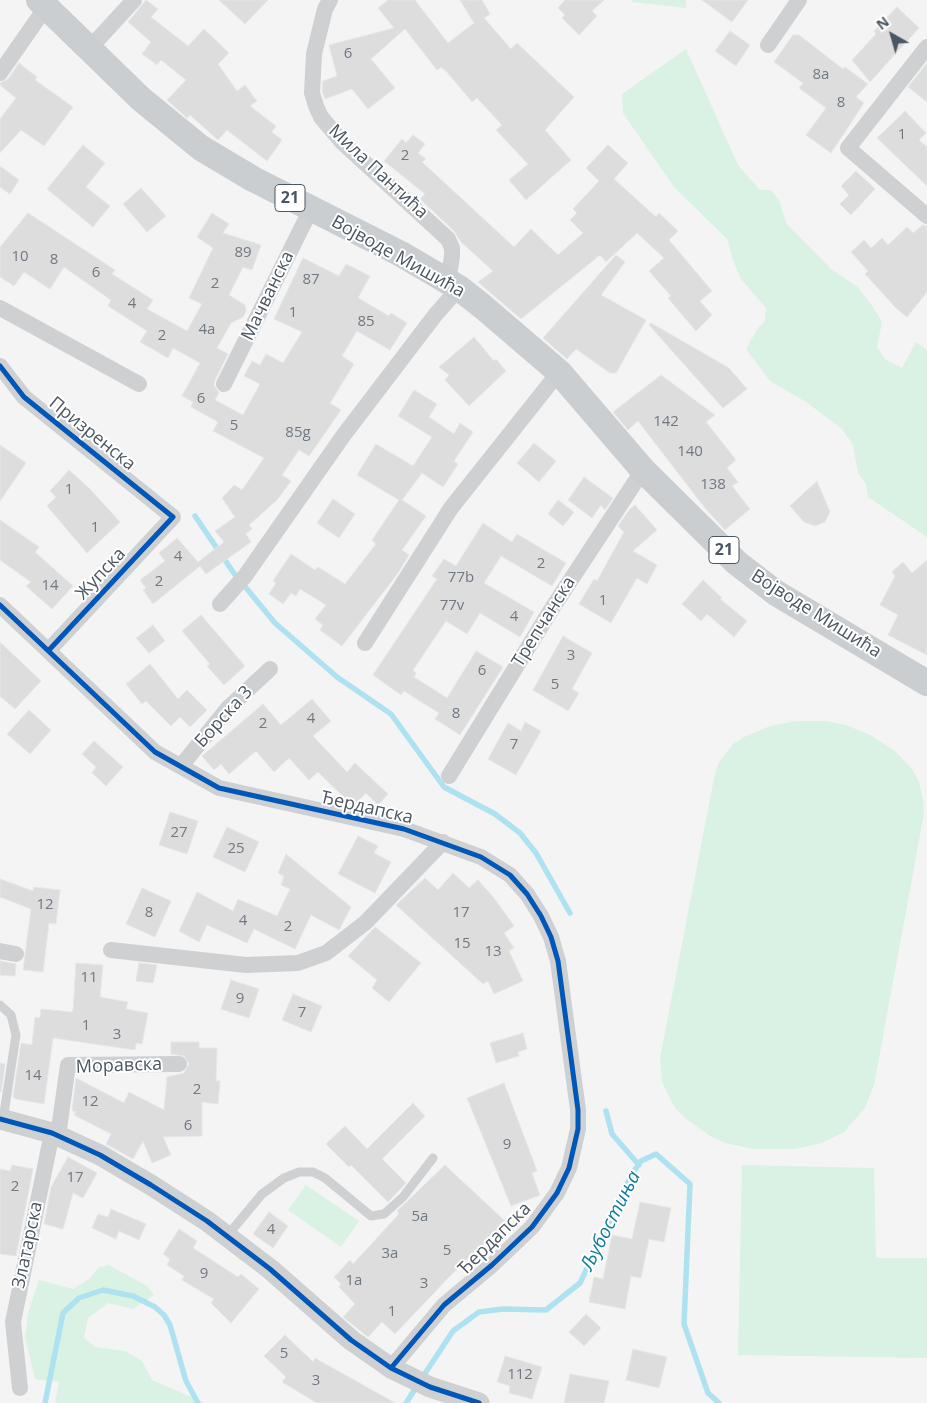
<!DOCTYPE html>
<html>
<head>
<meta charset="utf-8">
<style>
	body { margin:0 }
	#map { position:relative; width:927px; height:1403px; overflow:hidden; background:#f4f4f4; font-family:"Open Sans",sans-serif }
	canvas { display:block }
	.north { position:absolute; left:867px; top:10px; width:50px; height:50px; -webkit-text-stroke:4px #fff; paint-order:stroke; rotate:322deg; font-size:14px; font-weight:700; line-height:20px; text-align:center; color:#4a5661 }
	.north::after { content:''; display:block; margin:auto; width:18px; height:22px; background:#4a5661; clip-path:polygon(50% 0,100% 100%,50% 72%,0 100%) }
</style>
</head>
<body>
<div id="map">
<canvas width="927" height="1403"></canvas>
<div class="north">N</div>
</div>
<script>
const c = document.querySelector('canvas').getContext('2d');
c.lineJoin = 'round';
function fillPath(path, color) {
  c.fillStyle = color;
  c.fill(path, 'evenodd');
}
function shape(rows) {
  const path = new Path2D();
  for (const r of rows) {
    path.moveTo(r[0], r[1]);
    for (let i = 2; i < r.length; i += 2) path.lineTo(r[i], r[i + 1]);
  }
  return path;
}
function stroke(path, color, width, dash) {
  c.strokeStyle = color;
  c.lineWidth = width;
  c.lineCap = dash ? 'butt' : 'round';
  c.setLineDash(dash || []);
  c.stroke(path);
}
function label(font, color, halo, rows, align = 'center') {
  c.font = font + ' "Open Sans",sans-serif';
  c.lineWidth = 4;
  c.setLineDash([]);
  c.textBaseline = 'middle';
  c.strokeStyle = halo;
  c.fillStyle = color;
  for (const [text, x, y, turn = 0] of rows) {
    c.save();
    c.translate(x, y);
    c.rotate((+turn || 0) * Math.PI / 180);
    c.textAlign = isNaN(turn) ? turn : align;
    if (halo) c.strokeText(text, 0, 0);
    c.fillText(text, 0, 0);
    c.restore();
  }
}
fillPath(shape([
	[631,0,686,0,686,8,632,2],
	[686,49,738,165,760,190,771,190,780,202,786,223,832,270,858,287,873,307,882,322,877,347,886,360,902,368,916,342,927,350,927,537,868,497,866,484,858,473,853,445,842,429,806,402,770,381,746,349,758,328,765,321,766,308,741,279,732,258,728,240,674,187,623,113,622,94],
	[796,721,825,721,846,725,870,735,895,751,912,769,919,782,924,804,923,819,874,1085,865,1108,844,1132,822,1143,795,1149,753,1149,725,1143,710,1136,685,1118,675,1108,662,1082,660,1058,715,773,719,762,733,744,744,737,770,726],
	[742,1165,874,1168,876,1258,927,1258,927,1358,738,1355],
	[306,1185,359,1221,341,1247,288,1210],
	[109,1265,147,1286,154,1295,133,1309,108,1303,88,1318,84,1338,95,1347,125,1351,142,1361,152,1380,205,1403,55,1403,59,1382,35,1379,25,1338,28,1313,39,1280,73,1289,89,1279,99,1267]
]), '#d9f2e3');
stroke(shape([
	[195,516,233,572,275,623,337,677,391,714,444,787,495,814,520,833,536,853,570,913],
	[606,1111,612,1134,639,1165],
	[422,1378,453,1331,479,1312,503,1309,546,1310,580,1283,632,1174,641,1161,656,1154,690,1184,684,1324,708,1393,719,1403],
	[45,1403,63,1313,79,1298,103,1290,133,1296,155,1307,164,1315,170,1325,186,1381,198,1403],
	[406,1403,417,1386]
]), '#aee2f0', 5.5);
const building = shape([
	[146,0,158,9,151,17,188,46,204,29,229,53,218,64,237,91,245,85,257,101,250,106,276,126,272,132,282,140,267,161,227,130,218,140,190,115,187,118,167,100,186,80,161,60,157,65,142,54,151,42,128,22,146,0],
	[219,0,268,0,245,24,219,0],
	[388,0,415,0,448,43,474,23,460,0,482,0,490,14,484,18,511,49,517,43,574,97,545,130,571,160,526,200,509,180,528,164,496,130,502,125,477,98,472,102,446,71,441,67,437,70,405,29,371,59,395,88,368,109,352,89,325,99,322,91,323,81,337,76,329,45,394,28,378,8,388,0],
	[565,0,604,0,592,11,597,16,579,35,562,18,565,15,558,8,565,0],
	[702,0,748,0,732,22,702,0],
	[897,7,919,28,870,82,852,60,876,34,874,31,897,7],
	[730,31,750,45,736,66,715,51,730,31],
	[793,35,799,35,843,69,845,67,868,84,856,97,864,103,831,153,806,135,826,108,799,88,803,83,774,62,793,35],
	[19,63,37,77,35,80,73,107,44,146,21,130,0,153,0,119,16,98,0,85,0,83,8,79,19,63],
	[927,63,927,102,908,87,927,63],
	[905,111,926,133,919,140,927,147,927,186,877,138,905,111],
	[413,135,425,144,418,153,426,159,422,162,514,247,531,229,558,255,583,233,570,220,577,213,573,209,599,181,586,168,608,145,628,163,614,179,656,217,659,213,678,231,669,240,712,291,700,301,712,315,696,331,668,298,671,296,649,271,664,258,637,233,606,262,600,255,521,319,478,282,493,271,460,241,455,232,420,199,425,194,384,161,402,139,406,143,413,135],
	[83,145,105,163,86,187,110,206,93,227,47,189,83,145],
	[0,166,19,180,10,194,0,187,0,166],
	[856,171,875,189,851,215,840,204,849,195,841,186,856,171],
	[141,188,166,216,147,232,123,204,141,188],
	[28,213,115,270,112,274,153,300,147,309,187,331,202,304,189,298,213,248,197,237,212,213,229,224,223,233,261,245,252,270,243,267,229,295,245,305,246,311,243,317,231,323,217,348,228,354,215,380,214,385,219,393,215,400,243,415,260,384,244,376,252,361,260,365,266,354,283,363,302,332,274,319,303,258,339,276,346,264,370,276,358,298,389,316,391,313,407,323,390,350,357,331,342,356,354,364,330,403,341,410,309,456,299,450,282,475,291,481,277,500,249,525,252,529,246,534,251,542,206,574,200,566,153,604,143,590,146,588,140,580,165,561,159,553,177,538,198,562,224,542,215,531,235,517,222,498,234,485,242,490,264,458,213,431,218,422,191,407,193,402,182,396,200,363,173,348,168,358,140,342,147,331,108,306,111,300,64,267,50,289,24,272,14,286,0,277,0,247,28,213],
	[923,225,927,226,927,292,907,317,896,308,865,274,868,271,851,252,864,240,871,248,882,238,888,245,907,227,913,233,923,225],
	[616,255,625,262,601,295,646,320,616,373,610,373,576,349,567,359,543,338,616,255],
	[651,323,729,368,747,389,723,408,649,325,651,323],
	[474,337,494,361,496,359,506,371,469,406,445,380,449,375,439,367,474,337],
	[661,375,715,415,706,422,736,460,727,468,738,482,732,486,750,509,725,530,705,508,638,421,628,430,613,412,661,375],
	[414,390,437,404,429,417,454,434,460,423,473,432,454,461,458,464,443,487,422,473,402,500,426,516,402,550,409,555,398,573,342,646,320,630,323,625,315,619,326,605,300,589,296,596,291,593,283,604,269,594,276,583,273,581,291,554,315,570,318,567,345,584,376,544,372,540,399,500,357,475,376,444,413,466,432,437,398,416,414,390],
	[534,443,556,461,539,482,517,463,534,443],
	[0,445,26,463,0,501,0,445],
	[69,470,89,488,120,522,87,553,47,506,56,497,50,491,69,470],
	[584,477,613,498,605,510,601,505,592,518,568,500,584,477],
	[817,481,830,512,825,522,815,526,804,522,790,506,817,481],
	[333,499,355,514,339,538,317,523,333,499],
	[558,500,574,512,563,526,548,514,558,500],
	[635,505,657,530,633,551,657,565,647,584,637,578,611,623,579,604,594,579,597,581,624,532,618,526,629,510,635,505],
	[0,520,39,547,35,552,73,586,52,609,26,586,31,582,0,560,0,520],
	[483,523,512,542,517,534,566,563,552,586,501,556,484,583,534,612,520,637,480,613,467,634,446,621,413,670,416,673,414,677,447,698,476,651,503,667,460,735,435,719,439,713,404,691,401,695,373,675,437,579,432,576,444,559,456,566,483,523],
	[927,560,927,655,888,635,898,615,880,605,895,576,892,572,903,562,912,573,927,560],
	[703,580,722,598,720,599,747,621,734,637,707,614,701,621,682,604,703,580],
	[201,615,245,666,224,685,207,666,210,664,182,631,201,615],
	[153,625,165,641,149,653,136,638,153,625],
	[563,636,592,653,572,689,579,693,568,711,533,690,563,636],
	[0,642,41,681,15,709,0,696,0,642],
	[150,664,178,699,187,690,207,710,190,727,180,717,171,726,146,701,142,704,126,684,150,664],
	[312,699,331,721,313,736,347,772,355,763,388,794,378,805,366,793,353,806,318,772,309,780,289,758,274,772,256,751,229,774,221,764,214,770,202,756,263,704,281,725,312,699],
	[29,710,51,730,30,754,7,734,29,710],
	[525,722,541,731,516,775,488,759,508,723,521,731,525,722],
	[94,741,123,767,106,786,92,773,96,767,82,754,94,741],
	[170,812,198,821,187,854,159,845,170,812],
	[227,827,259,842,245,872,213,857,227,827],
	[358,836,378,846,374,853,391,862,375,893,338,874,358,836],
	[286,854,351,907,339,930,311,915,295,949,254,929,247,943,207,925,199,942,179,931,197,892,233,911,238,899,277,916,290,889,281,885,284,876,278,873,286,854],
	[453,873,469,888,478,880,494,898,514,926,504,933,514,948,509,951,523,981,494,994,488,981,483,984,396,905,425,878,438,890,453,873],
	[0,879,33,891,34,887,60,890,56,924,49,923,43,972,23,970,31,909,0,897,0,879],
	[142,888,171,901,155,937,126,924,142,888],
	[375,927,421,963,389,1002,372,988,377,980,348,956,375,927],
	[0,961,16,964,15,976,0,975,0,961],
	[76,963,103,965,100,997,128,1002,126,1009,148,1013,142,1044,136,1043,135,1050,53,1038,44,1104,16,1099,13,1097,21,1043,32,1045,35,1017,40,1018,41,1009,72,1012,73,1010,76,963],
	[139,963,157,965,153,983,136,981,139,963],
	[231,980,259,989,249,1018,221,1009,231,980],
	[293,994,322,1006,311,1032,282,1020,293,994],
	[523,1033,527,1049,518,1052,519,1056,496,1063,490,1043,523,1033],
	[171,1042,199,1042,199,1048,217,1048,216,1081,220,1081,218,1104,202,1102,202,1136,163,1137,171,1155,152,1163,143,1141,133,1159,106,1144,111,1134,74,1115,76,1112,72,1111,76,1078,124,1103,129,1092,164,1110,167,1077,184,1073,189,1064,184,1056,171,1054,171,1042],
	[0,1063,5,1064,1,1092,0,1091,0,1063],
	[504,1083,537,1171,532,1173,540,1195,511,1206,467,1098,504,1083],
	[413,1103,425,1116,382,1159,406,1183,388,1202,351,1165,349,1167,326,1144,345,1126,367,1149,413,1103],
	[68,1157,97,1173,83,1198,73,1193,63,1229,44,1224,51,1187,68,1157],
	[12,1165,33,1169,16,1256,0,1254,0,1169,10,1171,12,1165],
	[445,1165,506,1222,448,1278,395,1334,382,1322,368,1337,343,1317,355,1304,339,1287,341,1284,334,1277,350,1260,353,1264,399,1214,397,1211,445,1165],
	[640,1202,671,1208,664,1242,649,1239,641,1278,631,1276,625,1309,589,1302,594,1277,603,1279,612,1235,632,1239,640,1202],
	[111,1209,146,1224,139,1240,119,1231,116,1239,92,1228,98,1214,108,1217,111,1209],
	[269,1212,288,1226,273,1248,253,1234,269,1212],
	[179,1229,197,1241,193,1248,238,1277,241,1274,259,1289,231,1323,211,1303,214,1299,182,1280,184,1276,167,1265,170,1259,163,1254,179,1229],
	[586,1314,601,1328,584,1346,569,1332,586,1314],
	[285,1335,313,1362,315,1358,395,1403,317,1403,282,1382,286,1377,264,1356,285,1335],
	[633,1349,667,1357,659,1388,626,1380,633,1349],
	[505,1356,542,1367,532,1399,509,1393,510,1386,497,1382,505,1356],
	[570,1374,609,1381,604,1403,564,1403,570,1374]
]);
fillPath(building, '#ddddde');
stroke(building, '#e5e6e7', 1);
stroke(shape([
	[0,1005,11,1015,16,1035,3,1120],
	[227,1236,262,1194,284,1178,299,1172,313,1172,325,1178,371,1216,384,1214,403,1197,433,1158]
]), '#ced0d2', 9);
stroke(shape([
	[330,0,325,9,314,54,312,93,316,106,321,117,342,142,448,239,452,248,452,256,448,282],
	[768,45,799,0],
	[927,47,848,148,927,216],
	[89,49,134,0],
	[0,73,46,7],
	[0,308,139,384],
	[0,366,24,397,173,517,49,650],
	[224,384,311,209],
	[220,604,245,576,343,436,436,314,459,288],
	[0,605,155,752,219,788,404,829,481,857,510,875,527,894,541,916,551,937,558,961,578,1110,578,1129,569,1168,557,1193,532,1227,492,1265,444,1305,391,1368],
	[365,643,451,508,559,372],
	[181,766,228,708,270,669],
	[449,776,551,610,643,470],
	[111,950,246,965,298,963,326,953,365,923,443,842],
	[0,951,16,954],
	[58,1136,68,1065,179,1064],
	[20,1388,13,1322,52,1133]
]), '#ced0d2', 16);
stroke(shape([
	[0,1119,52,1133,100,1155,151,1185,207,1221,270,1269,351,1340,391,1368,430,1387,479,1403]
]), '#ced0d2', 21);
stroke(shape([
	[39,0,141,99,201,148,253,179,401,254,459,288,482,306,559,372,643,470,737,563,776,593,927,683]
]), '#caced1', 26);
stroke(shape([
	[0,366,24,397,173,517,49,650],
	[0,605,155,752,219,788,404,829,481,857,510,875,527,894,541,916,551,937,558,961,578,1110,578,1129,569,1168,557,1193,532,1227,492,1265,444,1305,391,1368],
	[0,1119,52,1133,100,1155,151,1185,207,1221,270,1269,351,1340,391,1368,430,1387,479,1403]
]), '#0057b8', 5);
label('15px', '#707881', null, [
	["6",348,54],
	["8a",821,75],
	["8",841,103],
	["1",902,135],
	["2",405,156],
	["89",243,253],
	["10",20,257],
	["8",54,260],
	["6",96,273],
	["87",311,280],
	["2",215,284],
	["4",132,304],
	["1",293,313],
	["85",366,322],
	["4a",207,330],
	["2",162,336],
	["6",201,399],
	["142",666,422],
	["5",234,426],
	["85g",298,433],
	["140",690,452],
	["138",713,485],
	["1",69,490],
	["1",95,528],
	["4",178,557],
	["2",541,564],
	["77b",461,578],
	["2",159,582],
	["14",50,586],
	["1",603,601],
	["77v",452,606],
	["4",514,617],
	["3",571,656],
	["6",482,671],
	["5",555,685],
	["8",456,714],
	["4",311,719],
	["2",263,724],
	["7",514,745],
	["27",179,833],
	["25",236,849],
	["12",45,905],
	["8",149,913],
	["17",461,913],
	["4",243,921],
	["2",288,927],
	["15",462,944],
	["13",493,952],
	["11",89,978],
	["9",240,999],
	["7",302,1013],
	["1",86,1026],
	["3",117,1035],
	["14",33,1076],
	["2",197,1090],
	["12",90,1102],
	["6",188,1126],
	["9",507,1145],
	["17",75,1178],
	["2",15,1187],
	["5a",420,1217],
	["4",271,1230],
	["5",447,1251],
	["3a",390,1254],
	["9",204,1274],
	["1a",354,1281],
	["3",424,1284],
	["1",392,1312],
	["5",284,1354],
	["112",520,1375],
	["3",316,1381]
]);
for (const [x, y, w] of [
	[290,198,30],
	[724,550,30]
]) {
  const box = new Path2D();
  box.roundRect(x - w / 2, y - 13.5, w, 27, 4);
  c.fillStyle = '#fff';
  c.fill(box);
  stroke(box, '#4a5661', 1);
}
label('bold 16px', '#4a5661', null, [
	["21",290,198],
	["21",724,550]
]);
label('18px', '#4a5661', '#fff', [
	["Мила Пантића",378,172,43],
	["Војводе Мишића",398,257,29],
	["Мачванска",268,296,-64],
	["Призренска",92,434,39],
	["Жупска",101,574,-47],
	["Војводе Мишића",816,614,32],
	["Трепчанска",544,622,-58],
	["Борска 3",224,717,-48],
	["Ђердапска",367,808,13],
	["Моравска",119,1066,-2],
	["Ђердапска",495,1239,-45],
	["Златарска",28,1245,-78]
]);
label('italic 19px', '#0c7c9b', '#fff', [
	["Љубостиња",611,1221,-63]
]);
</script>
</body>
</html>
